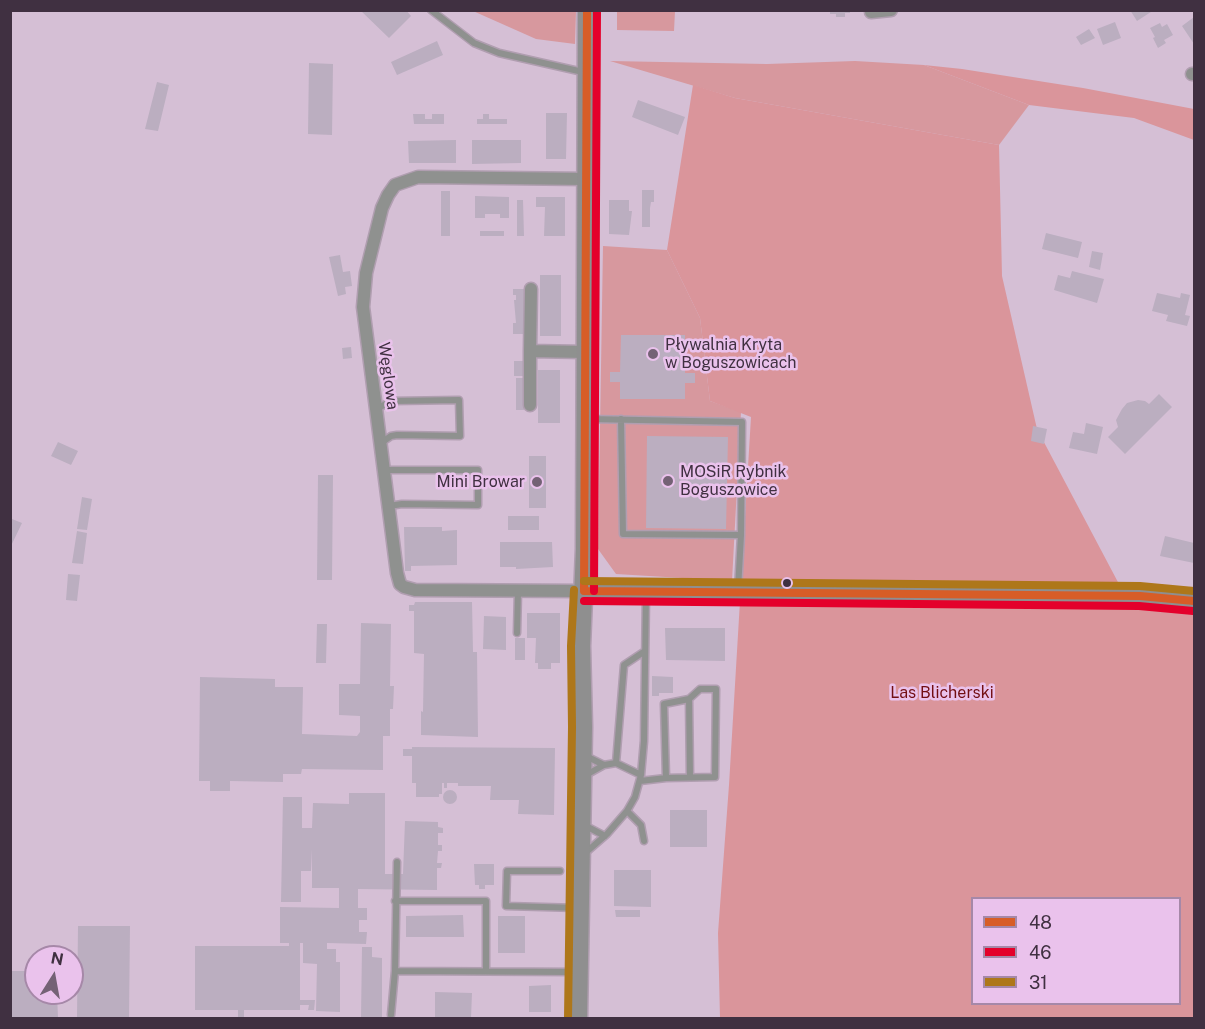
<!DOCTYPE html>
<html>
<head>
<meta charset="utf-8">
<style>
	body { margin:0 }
	#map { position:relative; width:1205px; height:1029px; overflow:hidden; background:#d5bfd5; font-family:"Public Sans",sans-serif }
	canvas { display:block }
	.frame { position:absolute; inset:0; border:12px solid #403041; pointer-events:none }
	.legend { position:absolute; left:971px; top:897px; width:210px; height:108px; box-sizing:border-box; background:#eac2ec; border:2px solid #a688a8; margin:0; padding:8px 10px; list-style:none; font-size:18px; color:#403041 }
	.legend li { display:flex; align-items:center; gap:12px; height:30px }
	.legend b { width:30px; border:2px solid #a688a8 }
	.north { position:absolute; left:24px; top:945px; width:60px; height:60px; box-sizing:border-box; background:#eac2ec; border:2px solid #a688a8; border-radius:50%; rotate:11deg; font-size:16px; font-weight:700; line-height:24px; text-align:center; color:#403041 }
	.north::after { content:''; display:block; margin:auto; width:21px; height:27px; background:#746275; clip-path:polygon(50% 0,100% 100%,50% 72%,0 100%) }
</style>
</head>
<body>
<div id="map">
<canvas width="1205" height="1029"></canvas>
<div class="frame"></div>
<ul class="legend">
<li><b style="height:8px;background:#d75d27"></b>48</li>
<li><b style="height:8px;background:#e4002b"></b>46</li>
<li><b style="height:8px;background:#ae771a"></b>31</li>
</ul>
<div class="north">N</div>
</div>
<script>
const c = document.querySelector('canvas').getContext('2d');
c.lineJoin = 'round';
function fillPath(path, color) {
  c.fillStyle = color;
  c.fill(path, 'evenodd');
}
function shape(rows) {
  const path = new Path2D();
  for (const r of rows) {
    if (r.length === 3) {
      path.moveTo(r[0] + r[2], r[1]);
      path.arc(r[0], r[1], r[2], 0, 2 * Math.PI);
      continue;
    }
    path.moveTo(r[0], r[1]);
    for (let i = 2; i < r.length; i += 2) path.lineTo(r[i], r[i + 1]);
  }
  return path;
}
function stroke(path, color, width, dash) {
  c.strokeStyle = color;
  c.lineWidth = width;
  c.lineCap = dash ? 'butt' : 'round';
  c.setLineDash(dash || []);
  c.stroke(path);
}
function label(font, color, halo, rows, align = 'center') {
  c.font = font + ' "Public Sans",sans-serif';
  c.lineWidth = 5;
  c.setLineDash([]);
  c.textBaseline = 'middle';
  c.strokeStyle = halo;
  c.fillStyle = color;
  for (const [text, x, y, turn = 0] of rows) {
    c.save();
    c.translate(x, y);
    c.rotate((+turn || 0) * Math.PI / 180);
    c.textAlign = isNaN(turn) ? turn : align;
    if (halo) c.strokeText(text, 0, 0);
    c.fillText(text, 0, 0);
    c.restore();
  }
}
fillPath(shape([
	[473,11,576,11,575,44,536,39],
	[617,11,675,11,674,31,617,30],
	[610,61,767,64,855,61,924,65,1029,105,999,145,735,98],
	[603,246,667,250,700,318,710,401,741,412,732,581,616,574,598,549]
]), '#d7989e');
fillPath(shape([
	[924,65,962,69,1083,88,1194,109,1194,140,1134,118,1029,105],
	[693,85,735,98,999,145,1002,276,1037,429,1129,603,1194,611,1194,1018,720,1018,718,933,729,785,751,417,710,401,700,318,667,250],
	[972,898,1180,898,1180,1004,972,1004]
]), '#da959b');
fillPath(shape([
	[360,10,406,10,411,16,389,38],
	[830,10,850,10,850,13,845,13,845,17,836,17,836,14,830,14],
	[1130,10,1154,10,1137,21],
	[1194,17,1194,44,1182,26],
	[1115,22,1121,38,1103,45,1097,29],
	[1160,23,1162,27,1167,24,1173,35,1164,40,1166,43,1158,48,1153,38,1155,37,1150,28],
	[1089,29,1095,38,1081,45,1076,37],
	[437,41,443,55,397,75,391,62],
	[309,63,333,64,332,135,308,134],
	[157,82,169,85,158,131,145,129],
	[638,100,685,117,678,135,632,117],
	[546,113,567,113,566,159,546,159],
	[413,114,425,114,425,119,432,119,432,114,444,114,444,124,414,124],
	[483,114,489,114,489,119,507,119,507,124,477,124,477,119,483,119],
	[456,140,456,163,409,163,408,141],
	[472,140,521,140,521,163,472,164],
	[642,190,654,190,654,202,651,202,650,208,650,227,642,227],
	[441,191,450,191,450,236,441,236],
	[475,196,509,197,509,218,500,218,500,214,485,214,485,218,475,218],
	[536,197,565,197,565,236,544,236,545,207,536,207],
	[517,200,523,200,524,236,517,236],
	[609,200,629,200,629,211,632,211,629,235,609,234],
	[480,231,504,231,504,236,480,236],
	[1046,233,1082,242,1078,258,1042,249],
	[1092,251,1103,253,1100,270,1089,267],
	[340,255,343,272,350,271,352,286,345,287,346,294,338,296,329,257],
	[1072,271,1104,279,1097,303,1054,290,1058,275,1070,278],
	[540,275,561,275,561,336,540,336],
	[513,289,525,289,525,334,513,334,513,323,516,323,514,300,516,300,516,295,513,295],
	[1157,293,1180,298,1181,293,1190,295,1185,315,1190,316,1187,326,1166,321,1168,315,1152,311],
	[621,335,685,335,685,373,695,373,695,383,685,383,685,399,620,399,620,382,610,382,610,372,620,372],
	[351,347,352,358,343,359,342,348],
	[514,361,524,361,524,376,514,376],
	[538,370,560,370,560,423,538,423],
	[516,378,524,378,524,410,516,410],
	[1159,394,1172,407,1125,454,1108,437,1118,427,1116,420,1122,409,1127,403,1138,400,1145,401,1149,404],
	[1086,423,1103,427,1097,454,1069,448,1073,432,1084,434],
	[1033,426,1047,429,1044,444,1031,441],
	[647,436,728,437,726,529,646,528],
	[58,442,78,451,71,465,51,456],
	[529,456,546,456,546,508,529,508],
	[318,475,333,475,332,580,317,580],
	[82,497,92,499,87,530,77,529],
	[508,516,539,516,539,530,508,530],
	[12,519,22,523,10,548,10,522],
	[404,527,442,527,442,531,457,530,457,565,411,566,411,571,405,571],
	[77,531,87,533,83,564,72,563],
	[1165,536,1194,543,1194,563,1160,556],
	[500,542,552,542,553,567,516,569,516,567,500,567],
	[68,574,80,575,77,601,66,600],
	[415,602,472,602,473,652,477,652,478,737,421,735,421,711,423,712,424,654,414,653,414,611,409,611,409,605,414,605],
	[527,613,560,613,560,663,551,663,551,669,538,669,538,663,535,663,536,638,527,638],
	[484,616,506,617,506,650,483,649],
	[361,623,391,624,390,686,394,686,393,709,390,709,390,736,383,736,383,770,302,769,301,774,283,774,283,782,230,781,230,791,210,791,210,781,199,781,200,677,275,679,275,687,303,687,302,734,357,736,360,732,360,716,339,715,339,684,360,684],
	[317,624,327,624,326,663,316,663],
	[665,628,725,628,725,661,666,660],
	[515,638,525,638,525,660,515,660],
	[652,676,673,677,673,693,659,693,659,696,652,696],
	[412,747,555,748,554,815,518,814,519,800,490,800,491,786,458,786,458,783,447,783,447,788,444,788,444,783,442,783,442,794,439,794,439,797,416,797,416,783,412,783,412,756,403,756,403,749,412,749],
	[450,797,7],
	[349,793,385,793,385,874,403,874,405,821,438,822,438,827,443,828,443,833,438,833,438,845,442,845,442,851,438,851,437,863,442,863,441,868,437,868,437,890,358,889,358,908,367,908,367,920,359,920,359,932,367,932,366,944,327,943,327,949,336,949,336,962,340,962,340,1012,316,1011,317,964,303,963,303,943,300,943,300,1000,315,1000,314,1010,308,1010,309,1005,300,1005,300,1010,244,1010,244,1018,238,1018,238,1010,195,1010,195,946,289,946,289,943,280,943,280,907,339,908,339,888,312,888,312,849,311,871,301,871,301,902,281,902,283,797,302,797,302,828,312,828,313,803,349,804],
	[670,810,707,810,707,847,670,847],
	[474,864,494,864,494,885,485,885,485,889,479,889,479,885,475,885],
	[614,870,651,870,651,907,614,906],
	[615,910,640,910,640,917,616,917],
	[463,915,464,937,406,937,406,916],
	[498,916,525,916,525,953,498,953],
	[78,926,130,926,129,1018,77,1018],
	[362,947,372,947,372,957,382,958,382,1018,361,1018],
	[10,971,36,971,36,993,57,993,58,1018,10,1018],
	[551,985,551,1012,529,1012,529,986],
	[435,992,472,993,471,1018,435,1018]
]), '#bbaec0');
const lane = shape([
	[431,10,474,43,499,53,583,72],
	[376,409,392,401,459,400,460,436,397,435,391,436,381,443],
	[588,419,742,422,741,535,738,590],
	[621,419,623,534,741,535],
	[384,470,478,470,478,505,402,504,389,506],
	[517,633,518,591],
	[689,699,690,777],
	[616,763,624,665,645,651],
	[586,775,604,765],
	[641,775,644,741,646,593],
	[640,781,666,778,715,777,716,689,700,689,689,699,664,704,666,778],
	[627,811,641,825,644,841],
	[584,825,605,836],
	[584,854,607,834,627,811,635,797,641,775,616,763,604,765,586,756],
	[560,871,507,871,506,906,579,908],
	[395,901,486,901,486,971],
	[395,971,577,972],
	[391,1015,395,971,397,862]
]);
const street = shape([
	[871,10,871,12,891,10],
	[1192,74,1194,74],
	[531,289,530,351,585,352],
	[530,405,530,351],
	[584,591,415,590,404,587,400,584,397,573,363,307,366,273,382,208,388,195,395,185,418,177,587,179]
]);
const secondary = shape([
	[584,591,1140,596,1194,601],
	[578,1018,583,727,581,646,585,549,587,10]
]);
stroke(lane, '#b09eb0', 9);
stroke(street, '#b09eb0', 15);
stroke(secondary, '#b09eb0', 21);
stroke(lane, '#8f918f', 6);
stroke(street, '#8f918f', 12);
stroke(secondary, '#8f8f8f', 18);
stroke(shape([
	[584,591,1140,596,1194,601],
	[584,591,587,10]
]), '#d75d27', 8);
stroke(shape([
	[594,591,597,10],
	[584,601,1139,606,1193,611]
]), '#e4002b', 8);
stroke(shape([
	[584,581,1140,586,1194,591],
	[568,1018,572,727,571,646,574,590]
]), '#ae771a', 8);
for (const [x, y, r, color] of [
	[653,354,6,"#746275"],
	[668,481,6,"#746275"],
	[537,482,6,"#746275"],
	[787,583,5,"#403041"]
]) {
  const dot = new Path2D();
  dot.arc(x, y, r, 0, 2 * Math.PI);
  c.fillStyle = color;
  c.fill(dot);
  stroke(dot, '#eac2ec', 2);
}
label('16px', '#403041', '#eac2ec', [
	["Pływalnia Kryta",665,345],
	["w Boguszowicach",665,363],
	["MOSiR Rybnik",680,472],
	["Boguszowice",680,490],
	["Mini Browar",525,482,"right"]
], 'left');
label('16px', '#403041', '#eac2ec', [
	["Węglowa",388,376,82]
]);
label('16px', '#720e13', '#eac2ec', [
	["Las Blicherski",942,693]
]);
</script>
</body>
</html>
